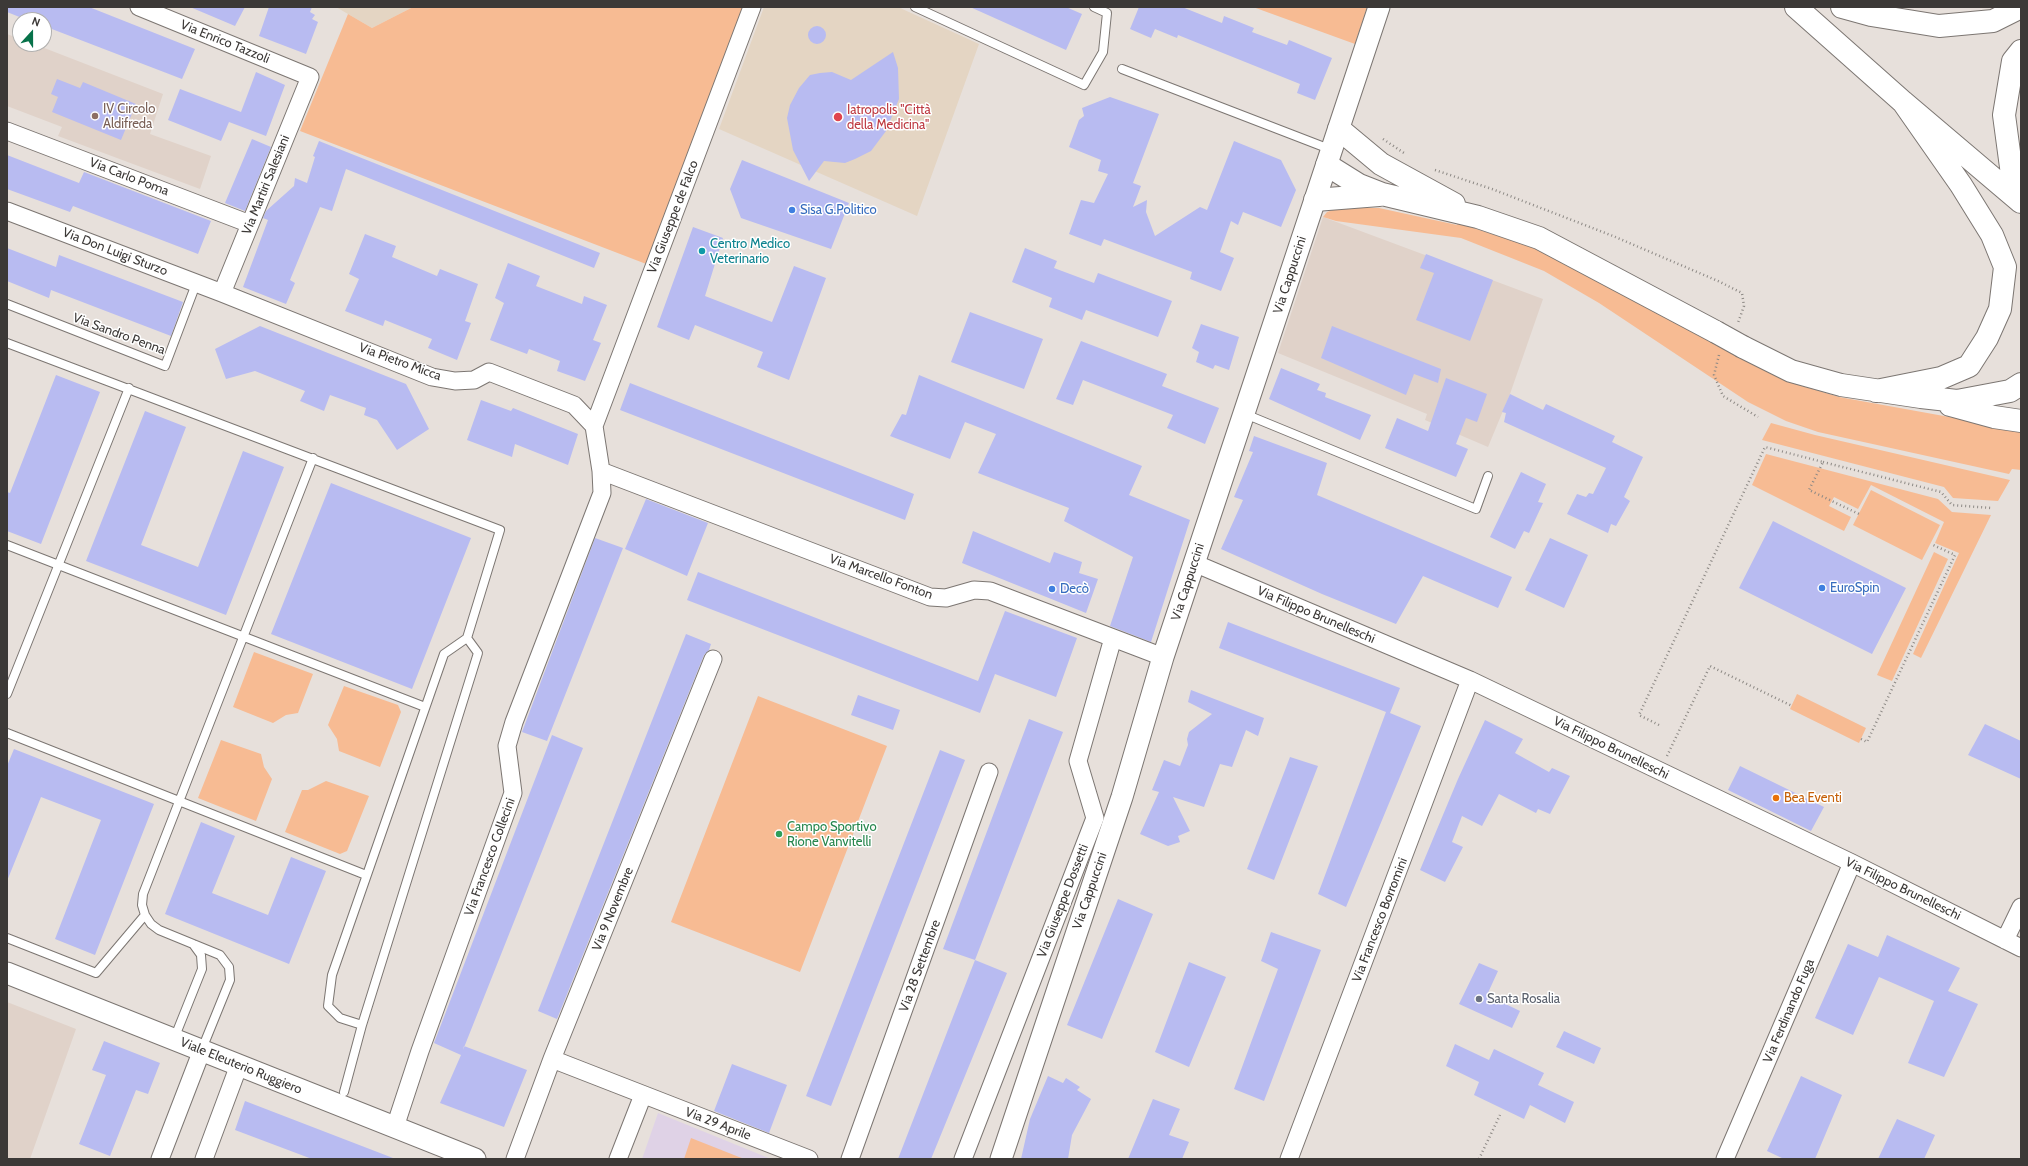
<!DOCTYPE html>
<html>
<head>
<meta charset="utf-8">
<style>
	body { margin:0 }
	#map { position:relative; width:2028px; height:1166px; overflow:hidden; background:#e7e0db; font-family:Cabin,sans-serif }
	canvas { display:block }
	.frame { position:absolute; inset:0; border:8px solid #3c3937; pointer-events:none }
	.north { position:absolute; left:12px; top:12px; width:40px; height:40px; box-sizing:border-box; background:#fff; border:1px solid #b1b0af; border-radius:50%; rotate:21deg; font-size:11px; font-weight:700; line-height:16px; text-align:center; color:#3c3937 }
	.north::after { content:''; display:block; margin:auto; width:14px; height:18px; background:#07724a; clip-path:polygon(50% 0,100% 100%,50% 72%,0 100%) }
</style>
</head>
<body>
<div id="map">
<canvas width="2028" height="1166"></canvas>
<div class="frame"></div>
<div class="north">N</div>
</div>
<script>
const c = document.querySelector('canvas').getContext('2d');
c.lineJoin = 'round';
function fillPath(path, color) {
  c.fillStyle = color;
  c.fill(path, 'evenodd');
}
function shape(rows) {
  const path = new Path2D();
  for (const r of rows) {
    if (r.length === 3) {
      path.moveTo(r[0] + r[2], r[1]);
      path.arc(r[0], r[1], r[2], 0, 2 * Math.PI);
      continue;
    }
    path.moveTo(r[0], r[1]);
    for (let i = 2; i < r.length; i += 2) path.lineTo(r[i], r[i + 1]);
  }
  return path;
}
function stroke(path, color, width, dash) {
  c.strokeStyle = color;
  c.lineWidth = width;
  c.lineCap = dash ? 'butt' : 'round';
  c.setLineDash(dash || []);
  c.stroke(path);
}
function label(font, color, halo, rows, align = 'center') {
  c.font = font + ' Cabin,sans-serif';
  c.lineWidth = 3;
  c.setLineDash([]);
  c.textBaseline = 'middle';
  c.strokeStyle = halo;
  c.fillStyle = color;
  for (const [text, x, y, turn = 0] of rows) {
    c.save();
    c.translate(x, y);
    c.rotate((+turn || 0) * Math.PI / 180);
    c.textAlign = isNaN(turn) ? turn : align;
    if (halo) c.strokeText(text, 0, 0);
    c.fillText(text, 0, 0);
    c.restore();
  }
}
fillPath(shape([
	[658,1113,771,1159,642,1159]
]), '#dfd2e6');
fillPath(shape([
	[7,34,20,39,20,44,34,44,163,94,150,134,211,156,200,189,58,136,62,127,7,106],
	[1323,217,1543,299,1510,394,1488,447,1425,420,1427,414,1278,353],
	[7,1002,76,1029,30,1159,7,1159]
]), '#e0d2c9');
fillPath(shape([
	[336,7,413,7,372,28],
	[764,7,898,7,979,44,917,216,719,129]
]), '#e4d5c3');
fillPath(shape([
	[413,7,745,7,654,267,300,131,348,14,372,28],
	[1253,7,1367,7,1355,44],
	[1338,208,1379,208,1457,225,1458,223,1532,247,1563,259,1777,376,1806,387,1839,397,2021,430,2021,470,2012,469,2009,474,1818,432,1786,421,1748,402,1599,303,1544,271,1461,238,1336,221,1323,217,1327,212],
	[1771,423,1815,435,2010,480,1998,501,1953,498,1944,487,1762,440],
	[1766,454,1938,499,1952,512,1991,515,1921,658,1913,654,1959,553,1935,543,1944,522,1871,485,1858,509,1834,497,1829,506,1851,517,1844,531,1752,485],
	[1871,490,1940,525,1922,560,1853,525],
	[1934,552,1948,559,1892,681,1877,675],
	[254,652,313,674,298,713,286,715,273,723,233,707],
	[344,686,398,705,401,712,380,767,339,751,337,739,328,725],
	[1797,694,1866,728,1859,743,1790,709],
	[758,696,887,746,800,972,671,922],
	[221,740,261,754,264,767,272,779,256,821,198,798],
	[326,781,369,796,347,851,340,854,285,832,302,790,308,790],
	[691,1138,739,1157,745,1159,684,1159]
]), '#f7bb93');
fillPath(shape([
	[7,7,89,7,195,49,182,79,44,26,44,20,27,20,7,12],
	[190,7,245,7,235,26],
	[269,7,312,7,310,12,315,15,312,19,318,22,306,54,259,36],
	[970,7,1066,7,1082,14,1066,50],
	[1139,7,1182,7,1222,23,1224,16,1254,28,1252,32,1287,45,1289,40,1332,58,1315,100,1297,93,1300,84,1178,35,1177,38,1155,29,1151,38,1130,29],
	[817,35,9],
	[893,52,898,68,899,99,886,131,871,151,855,159,845,163,824,161,809,181,793,150,787,118,790,105,799,88,810,75,820,73,832,72,851,80],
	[256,72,285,85,266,136,229,122,221,141,168,120,180,89,241,112],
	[57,79,80,88,83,82,136,104,121,140,52,112,58,97,51,94],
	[1110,97,1159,114,1133,183,1141,186,1133,207,1147,200,1146,212,1155,236,1200,207,1207,210,1234,141,1281,160,1296,190,1281,227,1243,212,1238,225,1231,221,1220,252,1234,258,1221,291,1190,279,1192,272,1104,239,1101,246,1069,234,1081,200,1094,203,1108,174,1098,171,1101,160,1069,147,1079,120,1084,116,1082,108],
	[252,139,271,147,245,211,225,203],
	[319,141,600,253,594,268,346,169,332,211,320,207,290,280,295,283,286,304,243,287,268,220,263,218,266,211,294,186,295,178,307,183,315,157,313,156],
	[7,155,79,183,84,172,211,221,198,254,73,206,70,212,7,189],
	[742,160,849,203,831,249,741,218,730,189],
	[693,227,723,238,705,296,772,322,794,266,826,278,789,380,757,367,763,352,695,325,689,340,657,327],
	[365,234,396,246,392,257,437,276,440,269,478,284,465,321,471,323,457,360,428,348,432,339,385,320,383,326,345,311,359,279,349,274],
	[7,248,56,267,59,255,183,302,171,336,51,290,49,298,7,281],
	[1025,248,1057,261,1054,268,1094,283,1098,273,1172,301,1158,337,1086,310,1082,320,1049,307,1052,298,1012,282],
	[1426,254,1493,280,1470,341,1416,320,1434,273,1420,268],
	[508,263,540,276,536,286,582,304,584,296,607,305,593,340,601,343,585,381,557,371,560,361,529,349,527,354,490,340,504,303,495,298],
	[970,312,1043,339,1024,389,951,362],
	[1201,324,1239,337,1229,370,1215,365,1213,369,1196,362,1199,352,1192,348],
	[260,326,406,384,429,429,397,450,377,420,364,415,366,408,330,395,324,411,300,401,305,391,255,371,226,379,215,349],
	[1332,326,1441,369,1438,383,1414,374,1406,395,1321,358],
	[1081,341,1167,374,1162,386,1219,408,1205,444,1167,428,1173,415,1083,380,1073,405,1056,399],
	[1281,368,1320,384,1317,390,1326,393,1325,397,1371,415,1360,440,1269,399],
	[56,375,100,392,41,544,7,531,7,492,10,493],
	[919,375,1142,466,1129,495,1190,520,1151,642,1110,626,1133,557,1064,521,1069,508,978,473,996,434,965,422,950,459,890,436,902,414,906,415],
	[1446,378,1487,394,1477,422,1466,418,1456,444,1468,449,1456,477,1385,448,1397,418,1428,431],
	[630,383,914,494,905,520,620,410],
	[1510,394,1543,410,1546,404,1615,436,1612,442,1643,457,1624,497,1630,501,1616,526,1611,524,1608,533,1567,514,1577,494,1586,497,1589,493,1593,494,1606,468,1504,422,1506,413,1502,412],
	[481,400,511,411,513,408,578,434,568,465,515,444,512,457,467,440],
	[145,411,186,427,141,545,198,567,243,451,284,467,226,615,86,561],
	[1254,436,1327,463,1317,495,1512,577,1498,608,1423,576,1396,624,1322,594,1221,549,1243,500,1234,497,1253,452,1249,451],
	[1521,472,1546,484,1538,502,1543,503,1529,533,1524,531,1515,549,1490,537],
	[331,483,471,538,412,689,271,634],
	[646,499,708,523,687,576,625,549],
	[1773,521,1906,588,1872,654,1739,588],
	[973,531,1050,563,1054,552,1082,562,1079,573,1098,579,1086,613,962,563],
	[595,538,623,548,547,741,522,732],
	[1550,538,1588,555,1564,608,1525,590],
	[698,572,978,681,1005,611,1077,638,1056,697,995,674,980,713,687,600],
	[1228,622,1400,688,1390,713,1421,726,1346,907,1318,894,1386,712,1219,648],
	[686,634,711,644,709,650,704,655,557,1019,538,1011],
	[1191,690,1264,718,1258,736,1246,730,1232,767,1220,764,1204,807,1173,797,1190,831,1178,836,1180,842,1168,846,1140,834,1159,792,1152,790,1164,760,1180,766,1188,745,1187,739,1189,732,1212,714,1188,702],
	[858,695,900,710,893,730,851,715],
	[1029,719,1063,732,975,960,943,949],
	[1485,720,1523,739,1515,753,1549,772,1552,768,1570,776,1550,814,1538,809,1536,813,1499,794,1482,826,1462,816,1452,842,1463,847,1445,882,1420,870,1458,779],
	[1985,724,2021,741,2021,779,1968,755],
	[552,735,583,748,463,1050,464,1046,527,1070,504,1127,440,1103,461,1055,434,1043],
	[14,749,154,804,95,955,55,939,101,820,41,797,7,881,7,766],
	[940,750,965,760,831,1106,806,1096],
	[1290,757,1318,766,1274,880,1247,869],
	[1740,766,1824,807,1811,831,1728,790],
	[201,822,235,836,212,893,268,915,291,857,326,871,289,964,165,914],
	[1118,899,1153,914,1102,1039,1067,1025],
	[1271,932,1321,950,1264,1101,1234,1089,1278,969,1261,961],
	[1887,935,1960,968,1948,991,1978,1004,1944,1077,1908,1063,1934,1001,1879,977,1853,1035,1815,1018,1848,944,1878,957],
	[975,960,1007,973,931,1159,898,1159],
	[1189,962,1226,977,1189,1067,1155,1052],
	[1479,963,1498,971,1487,995,1520,1011,1512,1028,1459,1004],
	[1564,1031,1601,1048,1594,1064,1556,1047],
	[104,1041,160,1063,148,1094,136,1090,110,1156,79,1144,106,1075,92,1070],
	[1455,1044,1489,1060,1494,1049,1544,1073,1538,1085,1574,1102,1565,1123,1530,1105,1524,1119,1474,1095,1479,1082,1446,1066],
	[732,1064,787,1085,769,1133,714,1111],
	[1048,1076,1063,1083,1066,1078,1080,1087,1077,1090,1091,1099,1072,1135,1068,1159,1021,1159,1030,1119],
	[1801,1076,1842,1095,1815,1159,1784,1159,1767,1151],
	[1153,1099,1180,1109,1169,1135,1189,1142,1182,1159,1128,1159],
	[245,1101,393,1158,393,1159,312,1159,235,1130],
	[1897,1119,1935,1135,1924,1159,1878,1159]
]), '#b8bbf1');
const service = shape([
	[915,7,1084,85,1103,52,1107,13,1094,7],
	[1122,69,1332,150],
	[7,304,165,366,196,284],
	[7,343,500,530,467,638,444,654,332,975,328,1006,340,1018,362,1025,478,653,467,638],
	[1245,414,1476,509,1488,476],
	[7,545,425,707],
	[7,694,129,388],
	[7,733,366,875],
	[7,938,96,973,145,915],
	[174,1039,202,969,201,955,193,944],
	[202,1049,230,980,229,967,220,955,159,930,151,924,145,915,142,905,143,894,313,458],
	[344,1092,362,1025]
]);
const minor = shape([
	[139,7,310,77,222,293],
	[7,131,250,224],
	[7,211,222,293,432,377,455,381,474,380,489,372,574,405,594,426],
	[601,471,930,597,946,598,974,590,990,591,1163,657],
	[1194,563,1470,680,1852,863,2021,948],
	[2005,940,2021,907],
	[552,1059,809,1159],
	[395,1127,420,1051,513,793,507,746,514,722,602,493,601,471,594,426,752,7],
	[160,1159,202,1050],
	[204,1159,239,1065],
	[515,1159,552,1059,713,659],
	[618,1159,643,1095],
	[850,1159,989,772],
	[963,1159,1095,818,1078,761,1113,638],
	[1289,1159,1470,680],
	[1725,1159,1852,863]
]);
const tertiary = shape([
	[7,973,475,1159],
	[1001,1159,1122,797,1163,657,1379,7]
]);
const trunk = shape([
	[1796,7,1903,102,2021,202],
	[1842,7,1871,15,1939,26,1993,21,2021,7],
	[1339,129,1381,164,1454,204],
	[1327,165,1359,185,1382,194,1478,217,1539,238,1716,332],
	[2015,197,2004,115,2013,61,2021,51],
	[1315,200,1379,195],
	[1743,347,1791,371,1841,385,1921,397,1957,401,2010,391,2021,384],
	[1876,391,1941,378,1969,366,1987,338,2000,309,2005,267,1992,235,1961,185,1903,102],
	[1950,405,1994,417,2021,421]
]);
stroke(service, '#7c7672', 10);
stroke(minor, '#7c7672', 19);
stroke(tertiary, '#7c7672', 23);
stroke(trunk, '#7c7672', 24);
stroke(shape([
	[1383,139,1404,153],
	[1435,170,1492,189,1613,236,1718,281,1742,293,1744,306,1738,323],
	[1719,355,1714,375,1723,396,1758,417],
	[1823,462,1941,492,1952,505,1991,508],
	[1659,725,1639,715,1765,447,1823,462,1809,490,1859,514],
	[1861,739,1867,742,1955,555,1931,544],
	[1667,756,1710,666,1792,706],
	[1479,1159,1500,1115]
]), '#8d8985', 2.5, [1, 3]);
stroke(service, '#fff', 8);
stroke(minor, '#fff', 17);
stroke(tertiary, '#fff', 21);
stroke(trunk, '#fff', 22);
const trunkBridge = shape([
	[1716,332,1743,347]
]);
stroke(trunkBridge, '#7c7672', 24, []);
stroke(trunkBridge, '#fff', 22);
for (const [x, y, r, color] of [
	[95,116,4,"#8d6e63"],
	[838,117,5,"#e0444e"],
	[792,210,4,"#3f7fe0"],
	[702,251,4,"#0f9aa8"],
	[1822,588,4,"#3f7fe0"],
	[1052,589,4,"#3f7fe0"],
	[1776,798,4,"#e8710a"],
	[779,834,4,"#2e9e5b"],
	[1479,999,4,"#6b7280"]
]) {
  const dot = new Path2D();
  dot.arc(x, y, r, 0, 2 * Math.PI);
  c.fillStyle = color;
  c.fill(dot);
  stroke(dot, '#fff', 1.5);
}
label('13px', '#3c3937', '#fff', [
	["Via Enrico Tazzoli",225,42,22],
	["Via Carlo Poma",129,177,21],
	["Via Martiri Salesiani",266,185,-68],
	["Via Giuseppe de Falco",673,217,-69],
	["Via Don Luigi Sturzo",115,252,21],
	["Via Cappuccini",1290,275,-72],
	["Via Sandro Penna",119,334,20],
	["Via Pietro Micca",400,362,20],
	["Via Marcello Fonton",881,577,20],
	["Via Cappuccini",1188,582,-72],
	["Via Filippo Brunelleschi",1316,615,23],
	["Via Filippo Brunelleschi",1611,748,26],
	["Via Francesco Collecini",490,857,-70],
	["Via Filippo Brunelleschi",1903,889,26],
	["Via Cappuccini",1090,891,-71],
	["Via Giuseppe Dossetti",1063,901,-69],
	["Via 9 Novembre",613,909,-68],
	["Via Francesco Borromini",1380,920,-69],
	["Via 28 Settembre",920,966,-70],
	["Via Ferdinando Fuga",1789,1011,-67],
	["Viale Eleuterio Ruggiero",241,1066,22],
	["Via 29 Aprile",718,1124,21]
]);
label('13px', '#785e54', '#fff', [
	["IV Circolo",103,109],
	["Aldifreda",103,124]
], 'left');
label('13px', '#be3a42', '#fff', [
	["Iatropolis \"Città",847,110],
	["della Medicina\"",847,125]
], 'left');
label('13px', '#366cbe', '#fff', [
	["Sisa G.Politico",800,210],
	["EuroSpin",1830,588],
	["Decò",1060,589]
], 'left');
label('13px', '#0d838f', '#fff', [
	["Centro Medico",710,244],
	["Veterinario",710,259]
], 'left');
label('13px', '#c56008', '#fff', [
	["Bea Eventi",1784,798]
], 'left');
label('13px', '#27864d', '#fff', [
	["Campo Sportivo",787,827],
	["Rione Vanvitelli",787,842]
], 'left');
label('13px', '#5b616d', '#fff', [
	["Santa Rosalia",1487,999]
], 'left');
</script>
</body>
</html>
